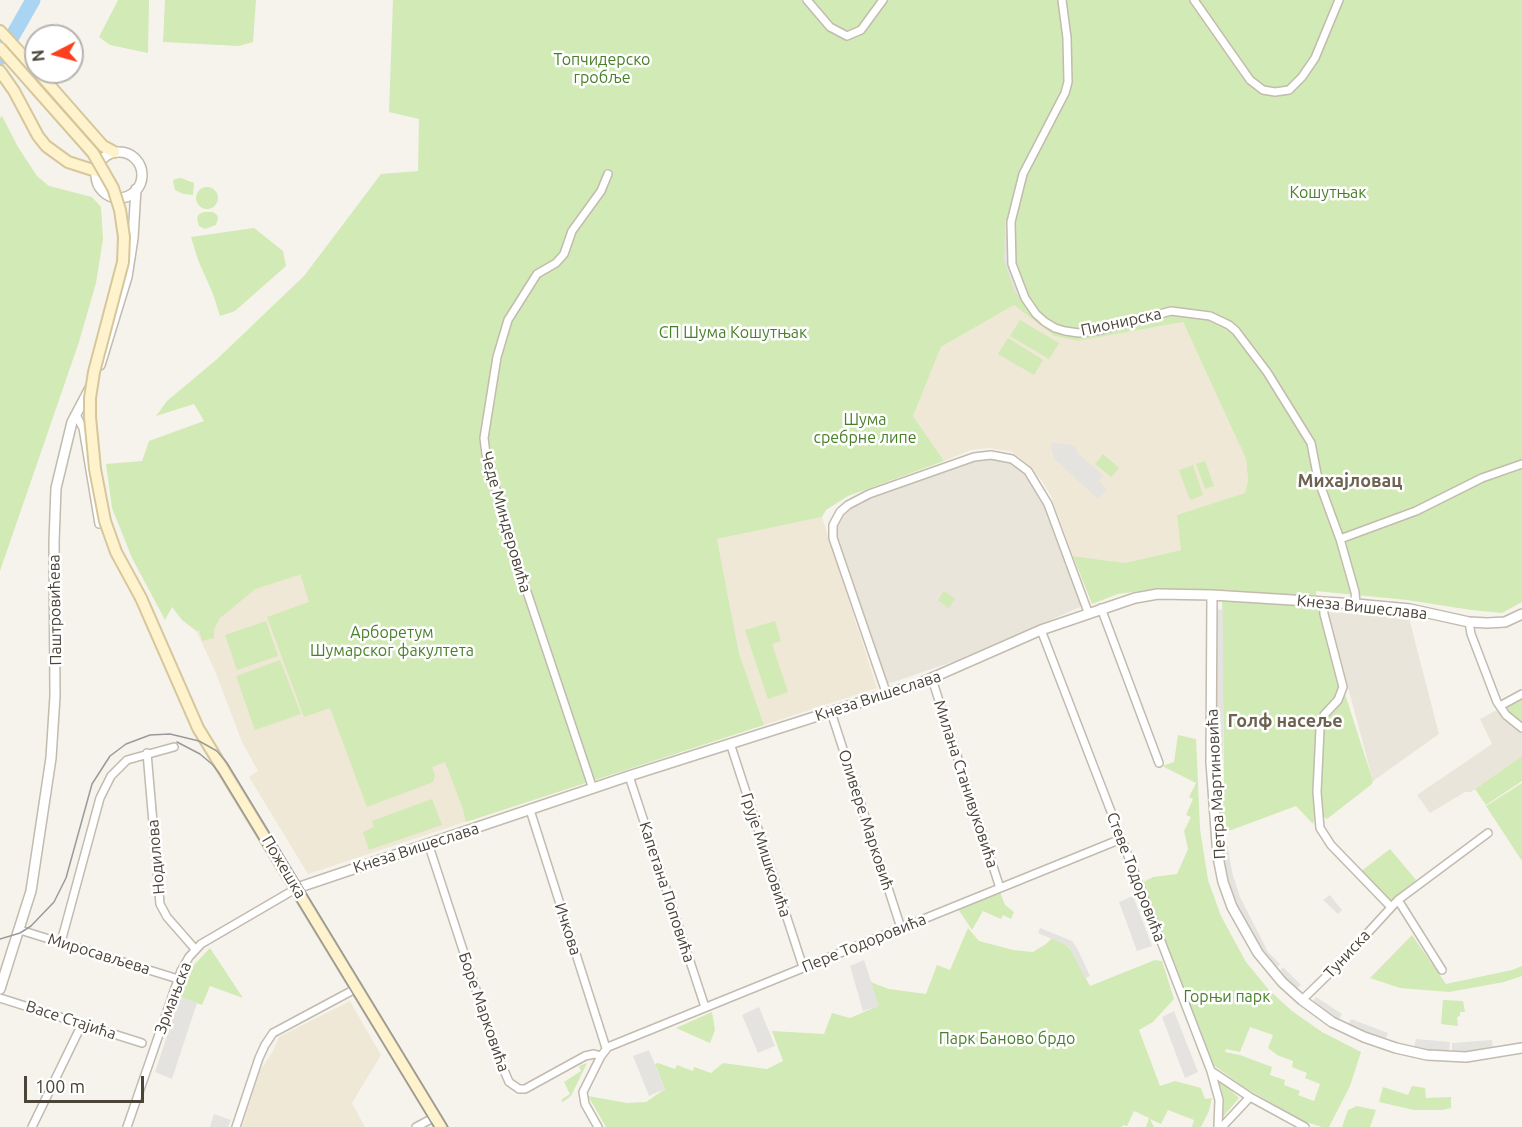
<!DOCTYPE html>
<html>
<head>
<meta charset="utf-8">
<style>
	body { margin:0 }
	#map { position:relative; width:1522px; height:1127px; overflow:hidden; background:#f6f3ec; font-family:Ubuntu,sans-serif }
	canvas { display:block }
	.north { position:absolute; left:24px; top:24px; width:60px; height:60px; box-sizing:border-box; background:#fff; border:2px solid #b7b4b0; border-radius:50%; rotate:264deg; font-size:16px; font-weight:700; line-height:24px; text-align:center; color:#4b4439 }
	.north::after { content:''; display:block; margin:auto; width:21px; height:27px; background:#fc3f1d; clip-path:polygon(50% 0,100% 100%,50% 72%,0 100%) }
	.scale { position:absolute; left:24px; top:1076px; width:120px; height:27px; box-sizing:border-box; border:3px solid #4b4439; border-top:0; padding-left:8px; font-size:18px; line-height:21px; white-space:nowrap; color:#4b4439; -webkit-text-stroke:4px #fff; paint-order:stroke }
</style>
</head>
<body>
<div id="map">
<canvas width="1522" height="1127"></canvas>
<div class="north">N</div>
<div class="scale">100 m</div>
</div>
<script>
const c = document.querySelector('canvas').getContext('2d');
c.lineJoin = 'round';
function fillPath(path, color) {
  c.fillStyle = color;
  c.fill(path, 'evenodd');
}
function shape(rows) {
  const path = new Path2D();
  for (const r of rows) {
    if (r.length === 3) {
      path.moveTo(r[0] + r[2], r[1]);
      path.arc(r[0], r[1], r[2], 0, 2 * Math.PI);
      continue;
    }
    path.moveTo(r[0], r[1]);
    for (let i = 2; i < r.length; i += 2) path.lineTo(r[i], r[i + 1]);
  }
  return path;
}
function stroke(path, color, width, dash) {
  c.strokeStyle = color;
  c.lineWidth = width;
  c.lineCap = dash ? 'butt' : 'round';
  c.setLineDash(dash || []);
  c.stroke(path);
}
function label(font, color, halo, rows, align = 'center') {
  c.font = font + ' Ubuntu,sans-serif';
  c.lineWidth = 5;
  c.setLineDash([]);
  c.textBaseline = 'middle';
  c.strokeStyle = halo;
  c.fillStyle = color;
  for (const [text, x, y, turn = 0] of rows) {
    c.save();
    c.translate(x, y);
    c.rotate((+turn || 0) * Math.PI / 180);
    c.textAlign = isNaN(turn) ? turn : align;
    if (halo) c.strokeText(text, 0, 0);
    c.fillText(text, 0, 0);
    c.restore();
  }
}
fillPath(shape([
	[974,457,1003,457,1021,464,1041,491,1085,605,955,661,885,685,833,538,833,525,848,505],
	[1328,612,1409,618,1439,734,1373,781],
	[1499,709,1522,734,1522,756,1471,792,1465,792,1430,813,1417,795,1492,744,1480,719]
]), '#eae5da');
fillPath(shape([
	[1014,305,1054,336,1078,341,1183,322,1246,459,1248,480,1245,494,1177,515,1182,550,1125,563,1073,556,1051,496,1042,481,1028,464,1012,452,989,448,971,450,944,461,913,416,941,347],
	[189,479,586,782,308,874,249,777,258,771,242,742,215,671,197,632,182,620],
	[822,517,877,688,764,725,739,653,717,539],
	[350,1001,381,1055,352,1103,365,1127,242,1127,260,1071,273,1051,279,1037]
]), '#efe8d6');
fillPath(shape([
	[118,0,149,0,148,53,110,45,99,37],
	[165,0,256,0,253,42,239,46,163,42],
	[393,0,1522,0,1522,602,1502,613,1471,610,1407,600,1316,591,1317,607,1373,781,1372,784,1327,819,1316,813,1313,824,1296,806,1226,832,1226,819,1217,820,1216,788,1224,787,1222,592,1155,589,1118,594,1092,604,1073,556,1125,563,1181,550,1177,515,1245,493,1248,480,1246,459,1183,322,1078,341,1054,336,1014,305,941,347,913,416,944,461,848,496,826,510,822,517,717,539,739,653,764,725,466,822,463,809,445,762,432,767,435,776,433,782,367,807,330,708,304,717,267,617,309,602,301,576,302,574,255,589,220,618,214,629,214,638,202,641,199,630,197,631,182,620,172,607,165,620,132,558,112,508,106,464,142,461,149,441,204,421,194,404,156,416,167,401,216,360,304,276,381,174,418,171,419,119,389,112],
	[2,116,18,147,37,176,49,186,92,197,101,207,103,239,96,283,79,342,0,571,0,118],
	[181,178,194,183,193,195,183,194,175,190,173,181,175,179],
	[207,198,11],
	[204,212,213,212,217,215,218,218,216,225,205,229,199,226,197,218,199,214],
	[254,228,283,251,286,266,235,311,220,316,213,294,198,260,191,237],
	[1020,320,1059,343,1049,359,1010,336],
	[1008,338,1043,360,1034,375,998,354],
	[1103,454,1119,468,1111,477,1095,464],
	[1205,461,1214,486,1205,489,1196,464],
	[1193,465,1203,495,1190,500,1179,470],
	[944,591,955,599,949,608,938,600],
	[266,621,278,656,237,670,225,635],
	[775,621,781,641,772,644,788,692,768,699,745,630],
	[280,660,301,714,255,730,236,676],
	[1522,697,1522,723,1504,707],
	[1178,735,1196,739,1200,829,1208,880,1221,916,1246,962,1269,990,1292,1011,1322,1032,1361,1052,1350,1086,1329,1127,1322,1127,1303,1121,1244,1087,1212,1064,1143,882,1153,877,1177,874,1188,849,1184,831,1191,817,1186,815,1193,799,1189,797,1196,783,1162,766,1174,762],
	[1250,1027,1273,1035,1268,1048,1277,1055,1293,1061,1292,1067,1307,1073,1305,1078,1320,1084,1314,1101,1298,1095,1300,1091,1284,1085,1285,1080,1270,1075,1272,1067,1240,1055,1225,1052,1226,1049,1240,1052],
	[1522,756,1522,781,1486,805,1475,789],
	[1522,783,1522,861,1486,806],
	[432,799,442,825,369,850,363,832,374,827,372,821],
	[1390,849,1416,880,1390,901,1360,872],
	[1000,892,1005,905,1014,912,1011,919,1003,915,1001,919,983,911,972,930,958,909],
	[968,928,979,941,1013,950,1033,952,1046,944,1052,938,1054,938,1066,945,1071,950,1090,986,1155,960,1162,961,1174,999,1153,1022,1139,1030,1160,1086,1175,1081,1201,1088,1205,1099,1212,1098,1209,1111,1201,1127,1192,1127,1194,1120,1168,1110,1161,1124,1150,1119,1154,1127,1146,1127,1149,1118,1134,1111,1127,1126,1123,1125,1122,1127,606,1127,588,1096,627,1103,646,1102,665,1089,655,1064,658,1063,675,1069,677,1065,693,1071,694,1067,711,1073,723,1063,767,1069,783,1061,772,1031,824,1034,832,1013,850,1018,878,1006,870,980,873,983,889,989,926,994,937,965,950,970],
	[1412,935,1446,984,1512,970,1522,966,1522,976,1504,982,1449,992,1400,988,1370,978],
	[210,948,243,998,210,986,202,1005,180,997,191,968],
	[1443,1000,1463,1001,1465,1012,1460,1012,1460,1016,1457,1017,1458,1026,1441,1024],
	[712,1012,715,1030,710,1043,676,1028],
	[587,1063,571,1096,563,1102,561,1100,570,1094,564,1082,581,1071,579,1066],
	[1218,1079,1239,1098,1223,1117,1224,1099],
	[1412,1086,1425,1088,1426,1098,1451,1097,1451,1108,1443,1110,1414,1110,1379,1102,1383,1087,1408,1095],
	[1357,1106,1376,1110,1370,1127,1342,1127,1348,1110]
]), '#d2eab5');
fillPath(shape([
	[1005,220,1011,222,1012,264,1025,298,1015,293,1004,261],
	[1052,442,1076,446,1078,454,1103,475,1099,481,1107,490,1098,499,1054,458,1051,445],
	[1216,609,1223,610,1223,761,1216,762],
	[1223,821,1232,872,1240,897,1268,952,1280,964,1276,969,1245,924,1234,898,1223,866,1218,822],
	[1330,895,1342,910,1338,914,1323,900],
	[1133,896,1152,946,1137,951,1119,902],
	[1040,928,1072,941,1077,948,1090,976,1085,978,1071,950,1066,945,1038,933],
	[864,960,879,1006,863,1011,850,966],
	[1283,967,1301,985,1295,990,1278,973],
	[180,997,197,1003,172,1079,155,1072],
	[1316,997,1342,1014,1338,1021,1312,1003],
	[759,1007,775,1046,758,1053,742,1015],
	[1174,1011,1198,1072,1185,1078,1162,1017],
	[1351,1019,1388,1033,1385,1040,1348,1025],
	[1416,1039,1450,1042,1449,1053,1413,1051],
	[1492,1040,1493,1049,1452,1053,1452,1043],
	[649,1050,665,1089,649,1096,633,1056],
	[214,1114,231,1120,228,1127,210,1127]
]), '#e5e3e0');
stroke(shape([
	[0,58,33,0]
]), '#a9d4f2', 15);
const minor = shape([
	[807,0,830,27,847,36,861,30,883,0],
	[1062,0,1067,38,1068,82,1065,93,1023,174,1011,222,1012,264,1025,298,1036,314,1045,322,1055,328,1065,331,1079,333,1101,330,1171,311,1210,316,1229,325,1236,331,1267,372,1311,443,1318,479,1340,539,1355,592,1356,604],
	[1194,0,1250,80,1263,90,1275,92,1289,90,1302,77,1315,58,1339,0],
	[76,415,83,428,99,524],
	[1340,539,1416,511,1482,478,1522,464],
	[1323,602,1324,614,1343,687,1338,700,1324,715,1320,729,1317,792,1320,828,1331,845,1390,906],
	[1101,608,1159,763],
	[1469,622,1471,634,1497,702,1506,715,1522,728],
	[1041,630,1211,1071,1219,1100,1218,1127],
	[932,679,1000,888],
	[887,695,833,538,833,525,840,512,848,505,869,494,974,457,991,455,1012,459,1028,471,1048,504,1088,612],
	[1500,706,1522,694],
	[831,712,901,928],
	[730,743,803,967],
	[147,753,160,904,167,917,195,949],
	[629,776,705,1007],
	[593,789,513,550,486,454,484,438,497,357,508,320,537,274,556,263,564,254,572,231,601,191,608,174],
	[530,810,606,1048],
	[428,843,497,1054,509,1082,519,1089,525,1089,585,1056,594,1054,601,1056],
	[1398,900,1442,970],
	[20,930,178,979],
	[61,942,100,798,111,776,127,760,174,747],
	[0,998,142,1043],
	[1302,1000,1340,963,1398,900,1488,833],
	[1211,1071,1250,1097,1305,1127],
	[32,1127,82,1024],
	[127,1127,181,971,189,957,201,944,297,888],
	[236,1127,259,1058,265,1045,273,1033,357,988],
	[416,1127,435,1117],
	[598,1127,585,1104,583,1092,601,1056,608,1047,1121,839],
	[1222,1127,1250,1097]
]);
const tertiary = shape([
	[119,175,23],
	[100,365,127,277,133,238,136,189],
	[1212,595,1211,762,1218,857,1223,882,1232,907,1258,953,1282,982,1302,1000,1332,1022,1364,1037,1396,1048,1427,1055,1466,1057,1522,1048],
	[297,888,629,776,918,684,1041,630,1135,598,1158,594,1212,595,1356,604,1410,609,1469,622,1487,623,1505,622,1522,614],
	[0,989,31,891,51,758,55,696,54,542,56,488,72,422,91,386]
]);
const secondary = shape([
	[0,31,36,70],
	[0,71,14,91,38,136,46,146,68,162,96,171],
	[38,72,103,146,114,152],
	[141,598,198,728,441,1127]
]);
stroke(minor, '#c2bbae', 10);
stroke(tertiary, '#c2bbae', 12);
stroke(secondary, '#d6c79b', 14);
stroke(minor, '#fff', 7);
stroke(tertiary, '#fff', 9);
stroke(secondary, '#fff3cd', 10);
stroke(shape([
	[177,742,200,754,213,765,219,773,434,1127],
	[0,939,20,933,31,926,54,902,66,878,92,784,110,756,126,744,150,735,170,734,199,741,217,751,227,763,448,1127]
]), '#9a9a9a', 1.5);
const secondaryBridge = shape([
	[0,48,93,153,113,188,120,210,124,237,123,262,94,372,90,398,90,417,95,469,105,521,116,552,141,598]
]);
stroke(secondaryBridge, '#d6c79b', 14, []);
stroke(secondaryBridge, '#fff3cd', 10);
label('16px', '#4a7f2a', '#fff', [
	["Топчидерско",602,60],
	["гробље",602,78],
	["Кошутњак",1328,193],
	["СП Шума Кошутњак",733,333],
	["Шума",865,420],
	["сребрне липе",865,438],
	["Арборетум",392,633],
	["Шумарског факултета",392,651],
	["Горњи парк",1227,997],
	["Парк Баново брдо",1007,1039]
]);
label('16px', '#4b4439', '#fff', [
	["Пионирска",1121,322,-12],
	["Чеде Миндеровића",506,522,74],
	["Кнеза Вишеслава",1362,607,6],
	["Паштровићева",55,610,-91],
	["Кнеза Вишеслава",878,696,-18],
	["Милана Станивуковића",966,784,72],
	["Петра Мартиновића",1216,784,-93],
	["Оливере Марковић",866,820,72],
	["Кнеза Вишеслава",416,848,-18],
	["Грује Мишковића",766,855,72],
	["Нодилова",156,857,-95],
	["Пожешка",284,867,59],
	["Стеве Тодоровића",1136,877,69],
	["Капетана Поповића",667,892,72],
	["Ичкова",568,929,72],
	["Пере Тодоровића",864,943,-22],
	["Миросављева",99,954,17],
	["Туниска",1347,954,-47],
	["Зрмањска",173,998,-69],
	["Боре Марковића",484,1012,71],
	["Васе Стајића",71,1020,18]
]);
label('bold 18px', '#6e6250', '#fff', [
	["Михајловац",1350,481],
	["Голф насеље",1285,721]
]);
</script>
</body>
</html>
